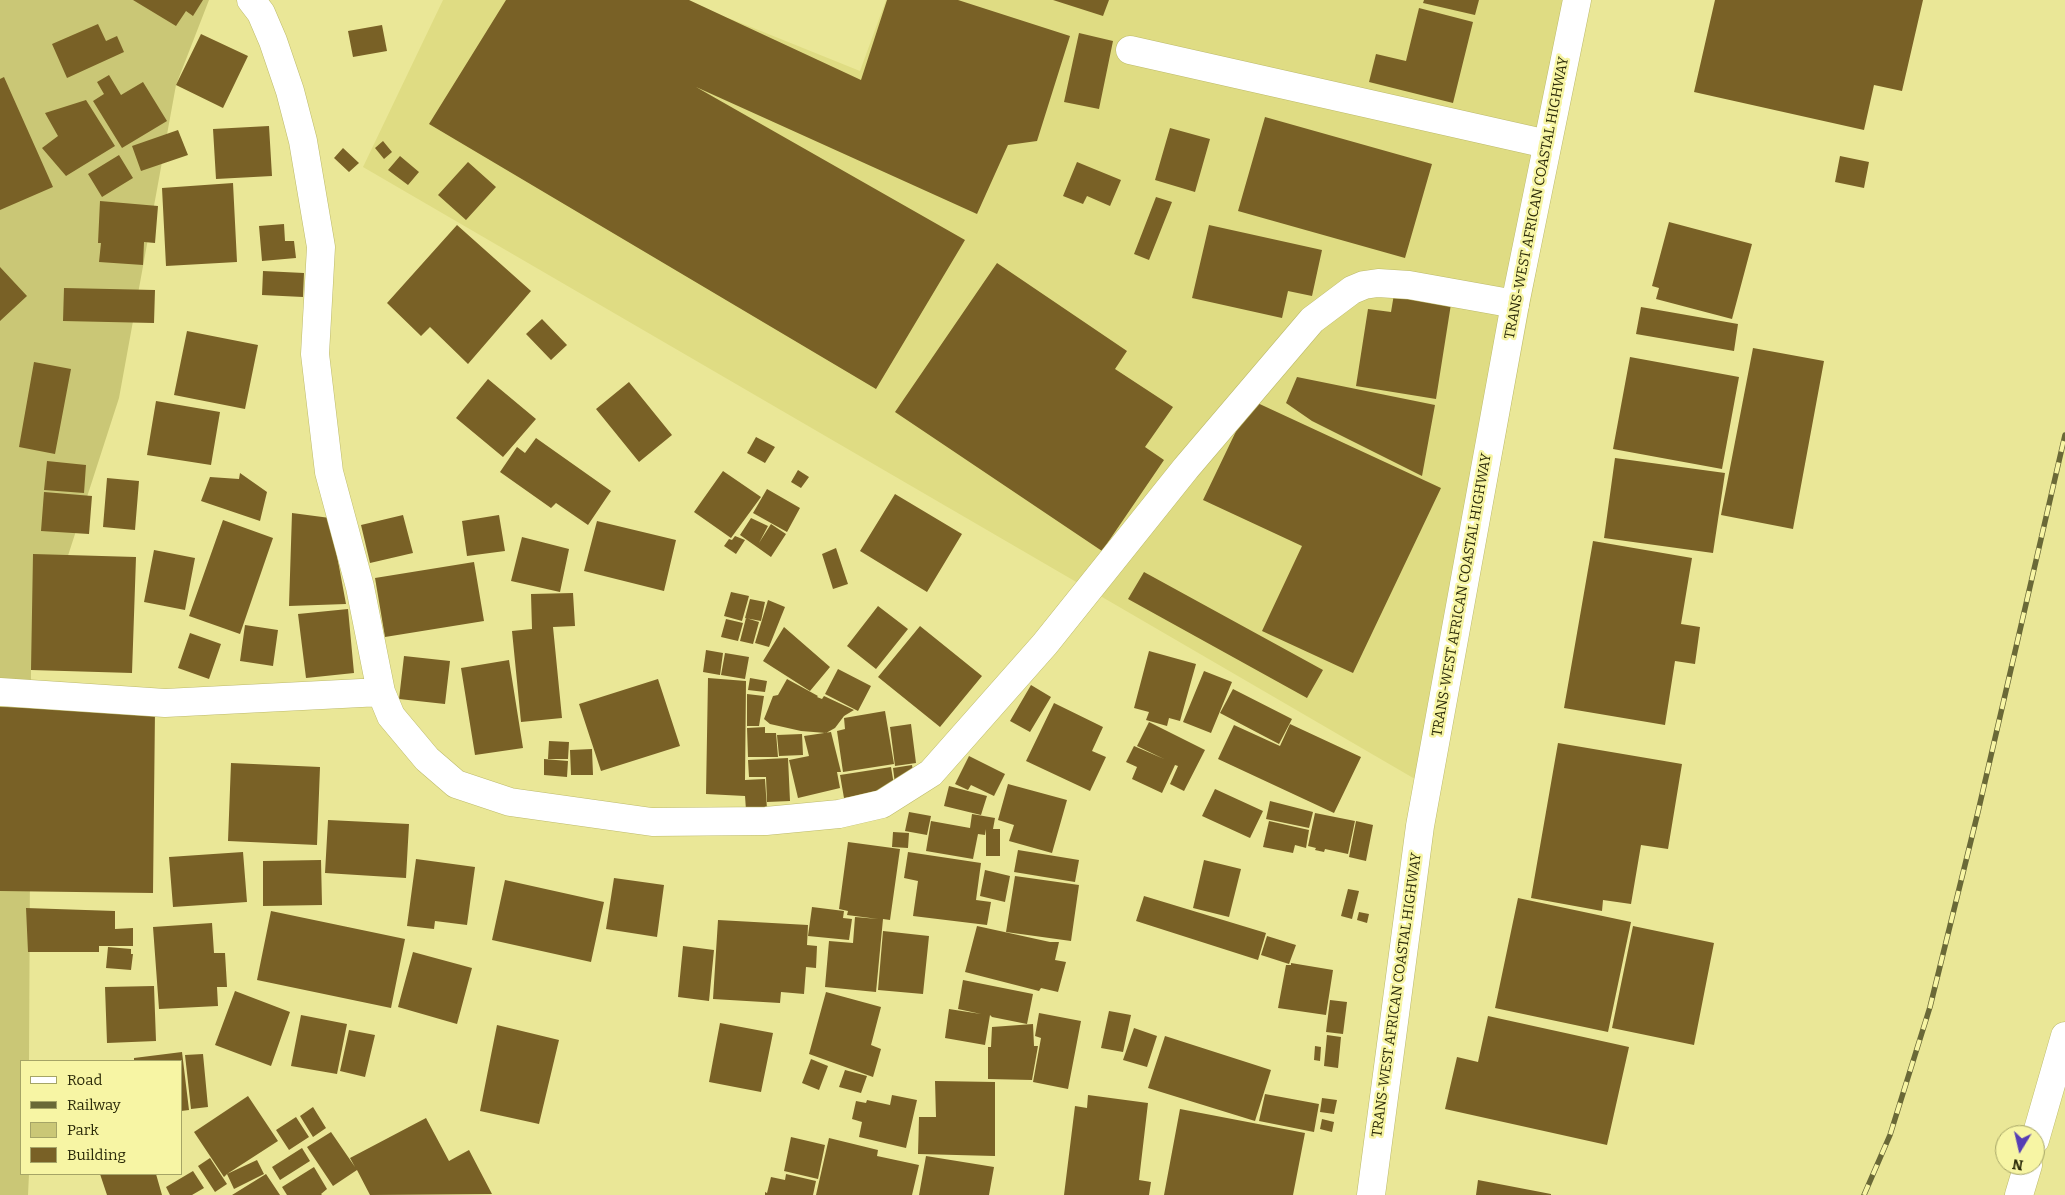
<!DOCTYPE html>
<html>
<head>
<meta charset="utf-8">
<style>
	body { margin:0 }
	#map { position:relative; width:2065px; height:1195px; overflow:hidden; background:#eae797; font-family:Bitter,serif }
	canvas { display:block }
	.legend { position:absolute; left:20px; top:1060px; width:162px; height:115px; box-sizing:border-box; background:#f7f5a4; border:1px solid #a5a466; margin:0; padding:6px 9px; list-style:none; font-size:15px; color:#2b2a08 }
	.legend li { display:flex; align-items:center; gap:10px; height:25px }
	.legend b { width:25px; border:1px solid #a5a466 }
	.north { position:absolute; left:1995px; top:1125px; width:50px; height:50px; box-sizing:border-box; background:#f7f5a4; border:1px solid #a5a466; border-radius:50%; rotate:189deg; font-size:14px; font-weight:700; line-height:20px; text-align:center; color:#2b2a08 }
	.north::after { content:''; display:block; margin:auto; width:18px; height:22px; background:#563db5; clip-path:polygon(50% 0,100% 100%,50% 72%,0 100%) }
</style>
</head>
<body>
<div id="map">
<canvas width="2065" height="1195"></canvas>
<ul class="legend">
<li><b style="height:6px;background:#fff"></b>Road</li>
<li><b style="height:6px;background:#6a6937"></b>Railway</li>
<li><b style="height:14px;background:#cac776"></b>Park</li>
<li><b style="height:14px;background:#796126"></b>Building</li>
</ul>
<div class="north">N</div>
</div>
<script>
const c = document.querySelector('canvas').getContext('2d');
c.lineJoin = 'round';
function fillPath(path, color) {
  c.fillStyle = color;
  c.fill(path, 'evenodd');
}
function shape(rows) {
  const path = new Path2D();
  for (const r of rows) {
    path.moveTo(r[0], r[1]);
    for (let i = 2; i < r.length; i += 2) path.lineTo(r[i], r[i + 1]);
  }
  return path;
}
function stroke(path, color, width, dash) {
  c.strokeStyle = color;
  c.lineWidth = width;
  c.lineCap = dash ? 'butt' : 'round';
  c.setLineDash(dash || []);
  c.stroke(path);
}
function label(font, color, halo, rows, align = 'center') {
  c.font = font + ' Bitter,serif';
  c.lineWidth = 5;
  c.setLineDash([]);
  c.textBaseline = 'middle';
  c.strokeStyle = halo;
  c.fillStyle = color;
  for (const [text, x, y, turn = 0] of rows) {
    c.save();
    c.translate(x, y);
    c.rotate((+turn || 0) * Math.PI / 180);
    c.textAlign = isNaN(turn) ? turn : align;
    if (halo) c.strokeText(text, 0, 0);
    c.fillText(text, 0, 0);
    c.restore();
  }
}
fillPath(shape([
	[443,0,646,0,731,19,860,71,886,0,1587,0,1439,793,363,167]
]), '#dfdc83');
fillPath(shape([
	[0,0,209,0,176,85,119,398,31,670,29,1061,21,1061,21,1174,29,1174,28,1195,0,1195]
]), '#cac776');
fillPath(shape([
	[133,0,203,0,193,16,186,11,176,26],
	[506,0,689,0,861,80,887,0,958,0,1070,36,1037,141,1008,145,977,214,696,87,965,240,876,389,429,124],
	[1053,0,1109,0,1103,16],
	[1424,0,1479,0,1475,15,1423,3],
	[1715,0,1923,0,1902,91,1874,85,1864,130,1694,92],
	[1419,8,1473,22,1453,103,1369,82,1376,54,1406,61],
	[98,24,106,41,117,36,124,52,67,78,52,44],
	[382,25,387,51,353,57,348,31],
	[1079,33,1113,41,1099,109,1064,102],
	[201,34,248,56,223,108,176,85],
	[109,75,121,95,143,82,167,121,122,148,93,101,104,94,97,82],
	[4,77,53,187,0,210,0,79],
	[86,100,115,146,66,176,42,148,58,136,45,113],
	[1265,117,1432,164,1405,258,1238,211],
	[269,126,272,176,216,179,213,129],
	[1170,128,1210,139,1195,192,1155,180],
	[178,130,188,155,141,171,132,146],
	[383,141,392,152,384,159,375,148],
	[343,148,359,163,349,172,334,158],
	[119,155,133,178,102,197,88,174],
	[400,156,419,172,408,185,388,170],
	[1840,156,1869,162,1864,188,1835,182],
	[468,162,496,187,466,220,438,195],
	[1077,162,1121,180,1110,206,1087,196,1083,204,1063,196],
	[233,183,237,262,166,266,162,188],
	[1156,197,1172,202,1149,260,1134,254],
	[100,201,158,206,155,243,144,242,143,265,99,262,101,243,98,243],
	[1669,222,1752,244,1732,319,1656,299,1659,288,1652,286],
	[284,224,285,241,294,241,296,258,262,261,259,226],
	[457,225,531,291,468,364,430,327,421,336,387,303],
	[1209,225,1322,250,1312,296,1288,291,1282,318,1192,298],
	[997,263,1127,351,1115,369,1173,407,1145,447,1164,460,1102,551,895,412],
	[0,267,27,296,0,321],
	[263,271,304,273,303,297,262,295],
	[64,288,155,290,154,323,63,321],
	[1394,294,1451,304,1436,399,1356,386,1368,309,1391,312],
	[1641,307,1738,324,1734,351,1636,334],
	[542,319,567,345,551,360,526,334],
	[187,331,258,345,245,409,174,395],
	[1753,348,1824,361,1793,529,1721,515],
	[1630,357,1739,377,1722,469,1613,449],
	[34,362,71,369,55,454,19,447],
	[1297,377,1435,405,1422,476,1312,421,1286,403],
	[488,379,536,419,503,457,456,418],
	[629,382,672,435,639,462,596,409],
	[1251,400,1441,488,1353,673,1262,631,1302,546,1203,500],
	[156,401,220,412,211,465,147,455],
	[756,437,775,447,765,463,747,453],
	[536,438,611,491,588,525,556,503,551,508,500,472,517,447,525,453],
	[1615,458,1725,473,1713,553,1604,538],
	[47,461,86,465,84,493,44,490],
	[798,470,809,477,801,488,791,482],
	[723,471,761,497,731,538,694,512],
	[240,473,267,492,260,521,201,501,210,477,239,479],
	[107,478,139,481,135,530,103,527],
	[767,489,800,508,787,532,753,513],
	[44,492,92,496,89,534,41,531],
	[895,494,962,534,927,592,860,551],
	[292,513,330,518,346,604,289,606],
	[403,515,413,553,370,563,361,525],
	[499,515,505,551,467,556,462,521],
	[751,518,768,526,759,543,771,524,786,534,771,557,740,535],
	[223,520,273,538,240,634,189,616],
	[597,521,676,540,664,591,584,571],
	[735,536,745,540,736,554,724,546,729,539,732,540],
	[522,537,569,549,560,592,511,581],
	[1593,541,1692,558,1681,624,1700,627,1695,664,1675,661,1665,725,1564,708],
	[836,548,848,584,833,589,822,554],
	[154,550,195,558,185,610,144,602],
	[33,554,136,557,132,673,31,670],
	[474,562,484,621,385,637,375,578],
	[1144,572,1323,670,1307,698,1128,599],
	[731,592,749,596,742,621,724,616],
	[573,593,575,626,553,627,562,718,521,722,512,631,532,629,531,594],
	[750,599,765,602,761,621,745,618],
	[768,600,785,607,769,647,755,643],
	[878,606,908,629,876,669,847,646],
	[348,609,354,673,306,678,298,614],
	[746,618,759,622,753,644,740,641],
	[726,619,743,623,738,641,721,637],
	[245,625,278,630,273,666,240,661],
	[920,626,982,676,940,727,878,677],
	[784,627,830,667,810,691,763,661],
	[190,633,221,644,209,679,178,668],
	[706,650,723,653,720,675,703,672],
	[1149,651,1196,664,1180,721,1169,718,1167,726,1146,720,1149,712,1134,708],
	[725,653,749,657,745,679,721,675],
	[404,656,450,661,445,704,399,699],
	[509,660,523,748,475,755,461,668],
	[838,669,871,686,858,711,825,694],
	[1204,671,1232,682,1211,733,1183,722],
	[708,678,746,681,745,780,765,779,767,809,746,810,745,796,706,794],
	[750,678,767,681,765,692,748,690],
	[658,679,680,746,601,771,579,704],
	[787,679,818,696,817,697,822,699,824,696,854,710,844,716,835,728,826,733,801,731,770,724,764,719,768,709,773,696,778,695],
	[1031,685,1051,697,1030,732,1010,721],
	[1233,689,1292,719,1279,744,1220,713],
	[747,694,764,696,759,726,747,726],
	[1054,703,1103,727,1092,751,1106,757,1090,791,1026,761],
	[0,707,155,710,153,893,0,891],
	[885,711,894,764,843,772,837,731,845,729,844,718],
	[1149,722,1205,750,1184,791,1170,784,1178,766,1175,765,1162,793,1132,779,1137,767,1126,762,1134,746,1164,759,1137,746],
	[911,724,916,763,895,766,890,727],
	[1290,724,1361,757,1334,813,1218,759,1234,725,1280,746],
	[765,727,765,733,776,733,778,757,748,757,747,728],
	[831,732,841,772,837,772,840,788,798,798,789,760,809,756,804,736],
	[802,734,803,755,779,756,777,735],
	[549,741,569,742,568,759,548,759],
	[1558,743,1682,764,1668,849,1641,845,1631,904,1603,900,1602,911,1531,898],
	[592,749,593,775,571,775,570,750],
	[969,756,1005,774,994,796,971,785,968,790,955,784],
	[788,758,790,801,767,802,766,777,749,777,748,760],
	[544,759,568,761,567,777,544,775],
	[231,763,320,767,317,845,228,841],
	[912,765,915,782,895,784,893,768],
	[891,767,895,791,844,798,840,775],
	[1008,784,1067,800,1052,853,1009,841,1014,825,998,820],
	[949,786,987,796,981,815,944,806],
	[1215,789,1263,811,1250,838,1202,816],
	[1270,801,1313,812,1309,828,1266,819],
	[909,812,931,816,927,835,905,831],
	[1315,813,1355,821,1348,854,1325,849,1324,852,1315,850,1316,848,1308,846],
	[972,814,995,818,993,829,1000,829,1000,856,986,856,986,829,985,835,978,834,973,859,926,851,931,821,970,828],
	[328,820,409,824,406,878,325,873],
	[1269,821,1309,830,1306,848,1295,845,1293,853,1263,847],
	[1356,821,1373,825,1366,861,1349,857],
	[893,832,909,833,908,848,892,847],
	[848,842,900,849,890,920,883,919,876,992,825,987,829,941,853,943,855,917,878,919,847,915,848,911,839,909],
	[1018,850,1079,860,1075,882,1014,872],
	[243,852,247,902,173,907,169,857],
	[908,852,981,863,976,900,991,902,987,925,913,916,918,881,904,878],
	[416,859,475,867,467,925,435,921,434,929,407,926],
	[321,860,322,905,263,906,263,861],
	[1204,860,1241,869,1229,917,1193,908],
	[985,870,1010,876,1005,902,980,896],
	[1015,876,1079,885,1071,941,1006,932],
	[614,878,664,885,657,937,606,929],
	[505,880,604,902,591,962,492,940],
	[1348,889,1359,891,1352,919,1341,916],
	[1144,896,1266,933,1258,960,1136,921],
	[1518,898,1631,922,1608,1032,1495,1008],
	[812,907,844,911,843,918,852,919,849,940,808,936],
	[26,908,115,911,115,929,133,928,133,946,99,946,99,952,28,952],
	[271,911,405,939,391,1008,257,980],
	[1359,912,1369,914,1367,923,1357,920],
	[718,920,808,925,807,945,817,946,816,968,806,967,804,994,781,992,780,1003,713,999],
	[212,923,214,953,225,953,227,987,217,987,218,1006,159,1009,153,927],
	[977,926,1050,942,1059,942,1055,960,1066,962,1058,992,1041,988,1039,991,965,972],
	[1633,926,1714,943,1694,1045,1612,1028],
	[883,931,929,936,923,994,878,990],
	[1267,936,1296,945,1289,964,1261,955],
	[683,946,714,950,709,1001,678,997],
	[108,947,131,949,131,954,133,954,131,970,106,968],
	[413,952,472,968,457,1024,398,1007],
	[1291,963,1333,970,1326,1015,1278,1008,1286,965,1291,965],
	[963,980,1033,994,1027,1024,992,1017,990,1015,985,1045,945,1038,949,1009,981,1014,958,1009],
	[154,986,156,1041,107,1043,105,987],
	[235,991,290,1012,271,1066,215,1045],
	[826,992,881,1007,871,1045,881,1049,873,1077,809,1054],
	[1330,1000,1347,1002,1343,1034,1326,1032],
	[1109,1011,1131,1015,1123,1052,1101,1048],
	[1039,1013,1081,1021,1068,1089,1033,1082,1041,1038,1035,1036],
	[301,1015,347,1024,337,1074,291,1066],
	[1488,1016,1629,1047,1607,1145,1445,1109,1457,1057,1478,1062],
	[720,1023,773,1033,761,1092,709,1082],
	[1033,1024,1034,1046,1038,1046,1032,1080,988,1079,988,1047,991,1047,992,1027],
	[497,1025,559,1040,539,1124,480,1111],
	[1134,1028,1157,1036,1147,1067,1123,1060],
	[349,1030,375,1035,365,1077,340,1071],
	[1327,1035,1341,1037,1338,1068,1324,1066],
	[1165,1036,1271,1070,1255,1121,1148,1088],
	[1315,1046,1321,1047,1320,1061,1314,1060],
	[182,1052,189,1110,181,1111,181,1061,134,1061,134,1058],
	[203,1054,208,1107,191,1109,185,1055],
	[811,1059,828,1066,819,1090,802,1083],
	[845,1070,867,1076,861,1093,839,1087],
	[935,1081,995,1082,995,1156,918,1154,919,1117,936,1117],
	[1265,1094,1319,1104,1314,1132,1259,1121],
	[892,1095,917,1100,906,1148,859,1137,862,1122,852,1119,856,1101,866,1103,867,1100,890,1105],
	[1088,1095,1148,1103,1139,1180,1151,1182,1149,1195,1064,1195,1075,1106,1087,1108],
	[248,1096,278,1141,227,1174,257,1160,264,1174,234,1189,227,1174,224,1177,194,1132],
	[1322,1098,1337,1100,1334,1114,1320,1112],
	[313,1107,326,1128,313,1137,300,1116],
	[1180,1109,1305,1133,1293,1195,1164,1195],
	[296,1117,309,1137,289,1150,276,1130],
	[426,1118,449,1161,469,1150,492,1194,370,1195,357,1170,333,1186,307,1147,331,1132,355,1167,350,1158],
	[1322,1119,1334,1122,1332,1132,1320,1129],
	[791,1137,825,1145,818,1179,784,1171],
	[829,1138,878,1150,877,1156,919,1165,912,1195,816,1195],
	[302,1148,310,1161,280,1180,272,1167],
	[926,1156,994,1167,989,1195,919,1195],
	[210,1158,227,1184,215,1192,198,1166],
	[314,1167,327,1189,321,1194,322,1195,287,1195,282,1187],
	[193,1171,204,1188,192,1195,170,1195,166,1187],
	[100,1174,156,1174,162,1195,107,1195],
	[266,1174,280,1195,232,1195],
	[786,1174,816,1181,813,1195,765,1195,765,1192,767,1193,771,1177,785,1180],
	[1478,1180,1551,1194,1551,1195,1476,1195]
]), '#796126');
const minor = shape([
	[251,0,261,13,273,41,290,91,303,141,321,247,315,354,329,472,360,587,381,692,391,716,427,759,456,784,510,802,652,822,766,821,839,814,882,804,931,773,1045,644,1186,468,1312,320,1352,290,1364,285,1378,283,1409,285,1515,304],
	[1130,50,1547,144],
	[0,692,165,703,381,692],
	[2035,1140,2065,1036],
	[2019,1195,2028,1165]
]);
const highway = shape([
	[1371,1195,1420,826,1515,304,1577,0]
]);
stroke(minor, '#bdba6b', 29);
stroke(highway, '#bdba6b', 29);
stroke(minor, '#fff', 28);
stroke(highway, '#fff', 28);
const rail = shape([
	[1864,1195,1890,1135,1930,1007,1978,812,2065,435]
]);
stroke(rail, '#6a6937', 5.5);
stroke(rail, '#f7f5a4', 4, [11]);
label('14px', '#2b2a08', '#f7f5a4', [
	["TRANS-WEST AFRICAN COASTAL HIGHWAY",1537,198,-79],
	["TRANS-WEST AFRICAN COASTAL HIGHWAY",1462,595,-80],
	["TRANS-WEST AFRICAN COASTAL HIGHWAY",1397,995,-82]
]);
</script>
</body>
</html>
